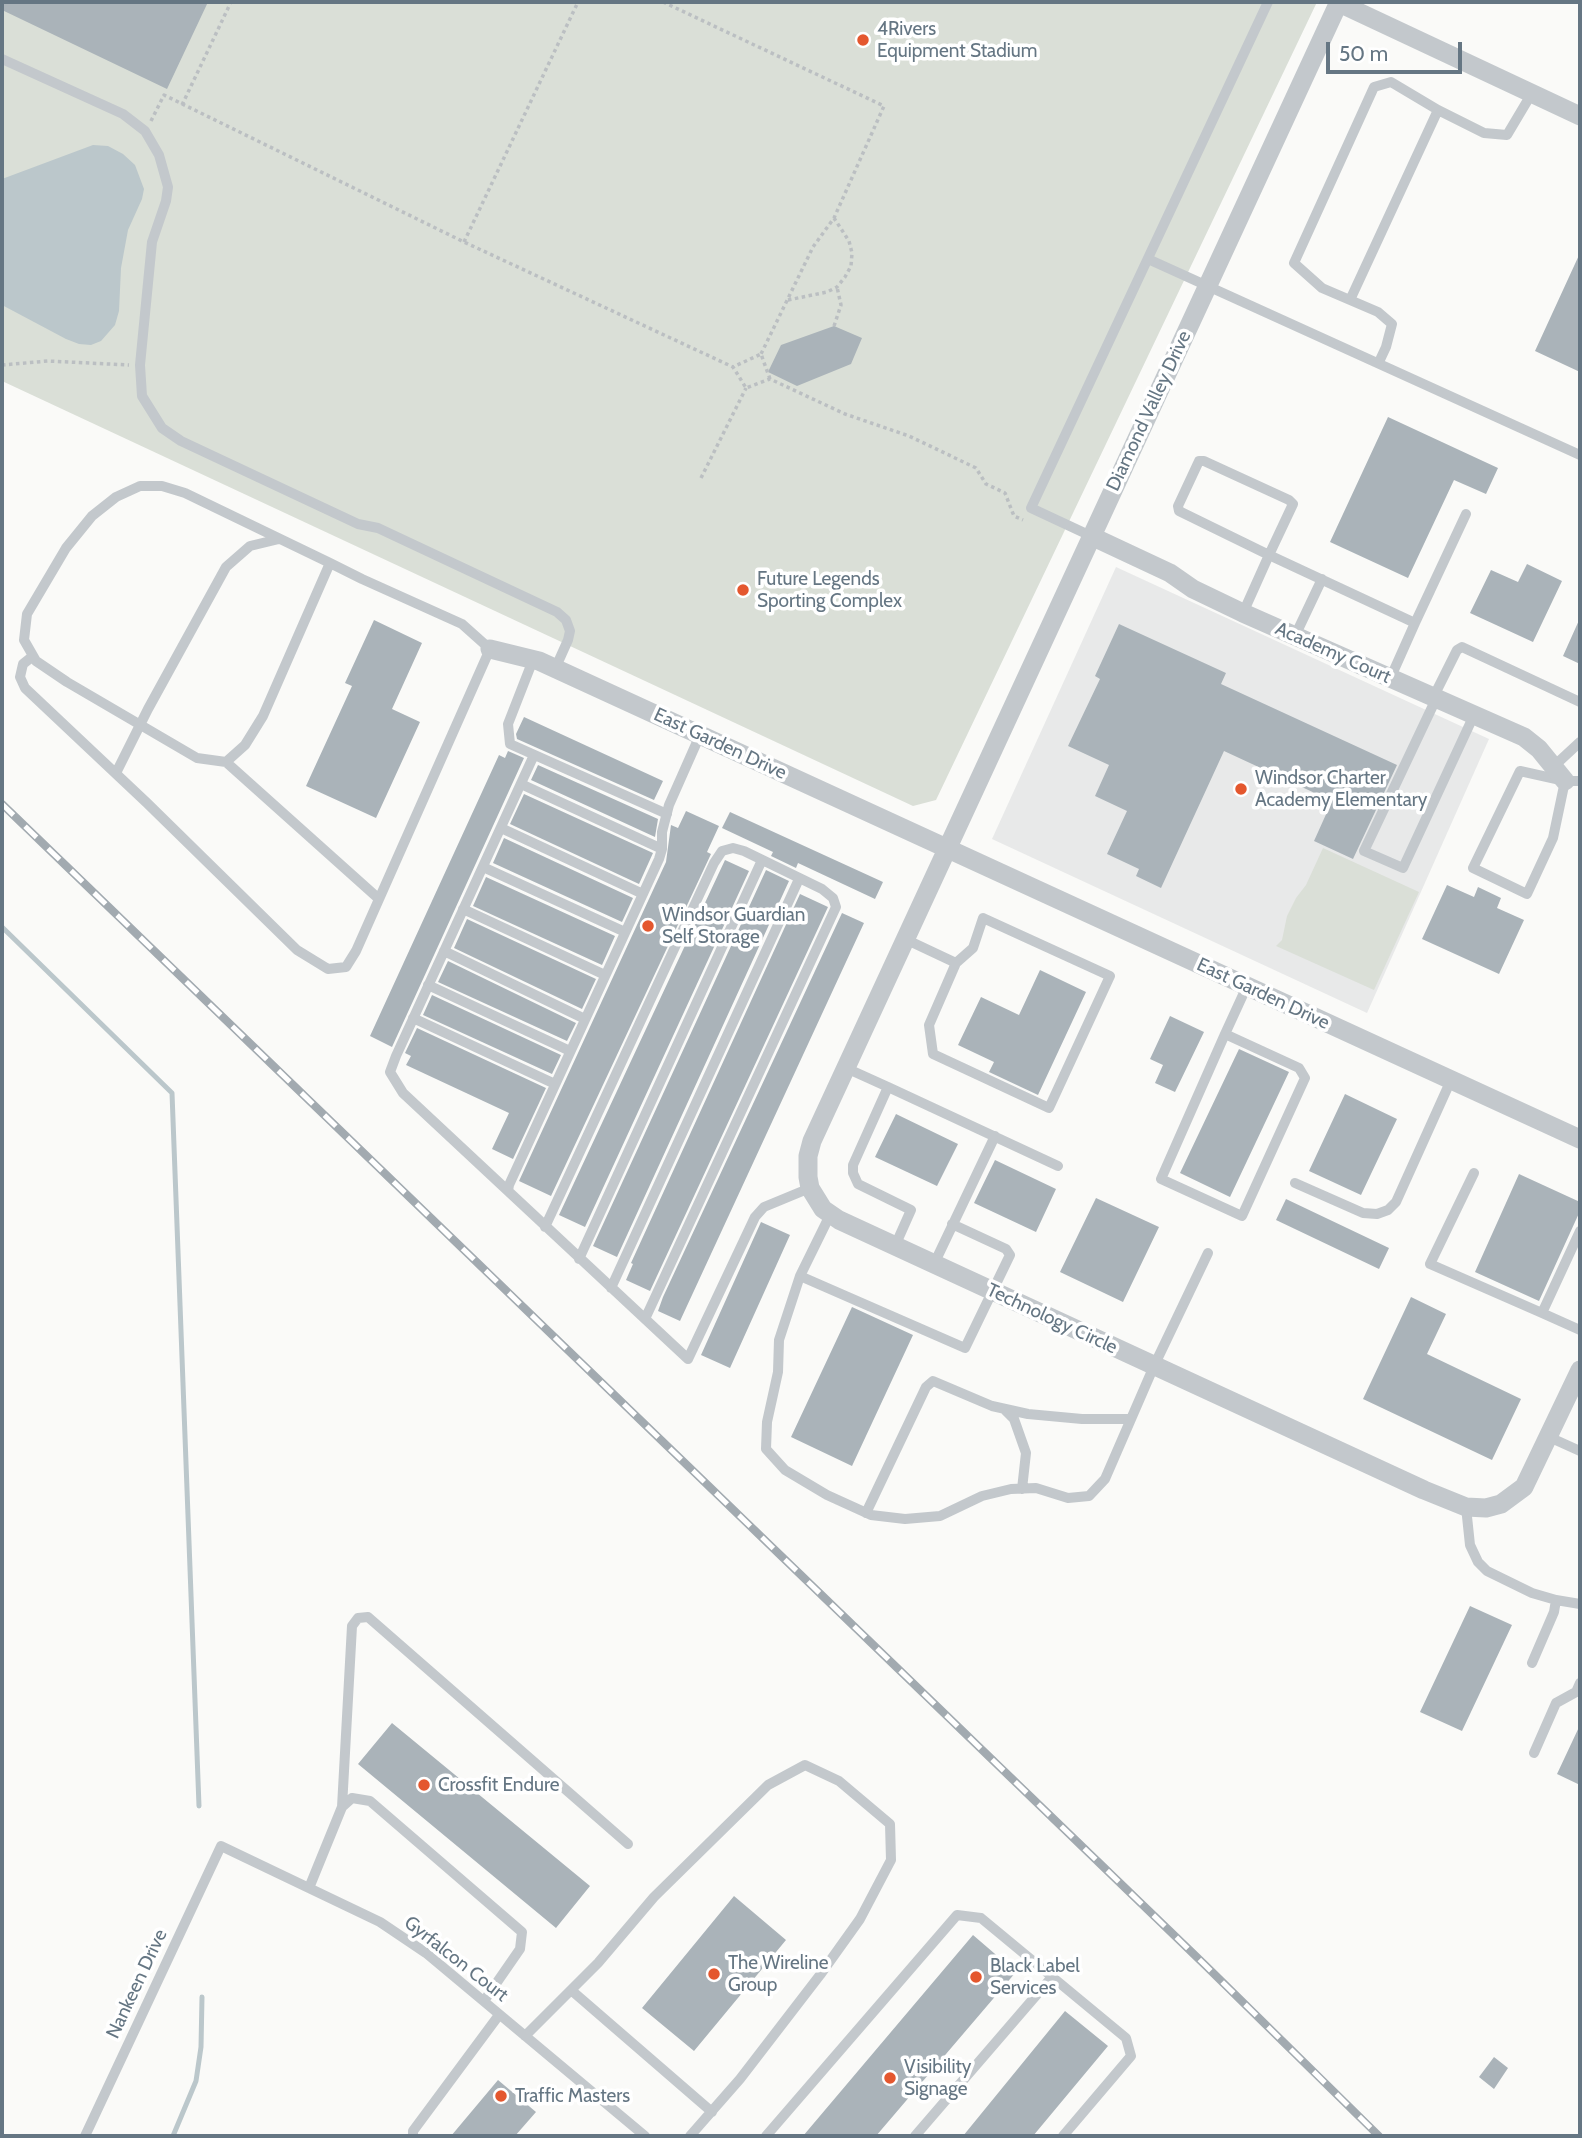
<!DOCTYPE html>
<html>
<head>
<meta charset="utf-8">
<style>
	body { margin:0 }
	#map { position:relative; width:1582px; height:2138px; overflow:hidden; background:#fafaf8; font-family:Cabin,sans-serif }
	canvas { display:block }
	.frame { position:absolute; inset:0; border:4px solid #657683; pointer-events:none }
	.scale { position:absolute; left:1326px; top:42px; width:136px; height:32px; box-sizing:border-box; border:4px solid #657683; border-top:0; padding-left:9px; font-size:21px; line-height:24px; white-space:nowrap; color:#657683; -webkit-text-stroke:5px #fff; paint-order:stroke }
</style>
</head>
<body>
<div id="map">
<canvas width="1582" height="2138"></canvas>
<div class="frame"></div>
<div class="scale">50 m</div>
</div>
<script>
const c = document.querySelector('canvas').getContext('2d');
c.lineJoin = 'round';
function fillPath(path, color) {
  c.fillStyle = color;
  c.fill(path, 'evenodd');
}
function shape(rows) {
  const path = new Path2D();
  for (const r of rows) {
    path.moveTo(r[0], r[1]);
    for (let i = 2; i < r.length; i += 2) path.lineTo(r[i], r[i + 1]);
  }
  return path;
}
function stroke(path, color, width, dash) {
  c.strokeStyle = color;
  c.lineWidth = width;
  c.lineCap = dash ? 'butt' : 'round';
  c.setLineDash(dash || []);
  c.stroke(path);
}
function label(font, color, halo, rows, align = 'center') {
  c.font = font + ' Cabin,sans-serif';
  c.lineWidth = 7;
  c.setLineDash([]);
  c.textBaseline = 'middle';
  c.strokeStyle = halo;
  c.fillStyle = color;
  for (const [text, x, y, turn = 0] of rows) {
    c.save();
    c.translate(x, y);
    c.rotate((+turn || 0) * Math.PI / 180);
    c.textAlign = isNaN(turn) ? turn : align;
    if (halo) c.strokeText(text, 0, 0);
    c.fillText(text, 0, 0);
    c.restore();
  }
}
fillPath(shape([
	[1116,567,1489,739,1367,1013,992,839]
]), '#e8e9e9');
fillPath(shape([
	[2,2,1317,2,936,800,913,806,2,381],
	[1323,848,1419,892,1374,990,1276,946,1282,940,1287,916,1296,898,1306,885]
]), '#dadfd7');
fillPath(shape([
	[93,145,108,146,123,154,135,165,144,189,142,199,128,230,121,268,119,311,115,325,101,341,91,345,79,344,66,339,2,305,2,179]
]), '#bbc7cb');
stroke(shape([
	[2,927,172,1093,199,1806],
	[173,2136,196,2081,201,2047,202,1997]
]), '#bbc7cb', 5);
fillPath(shape([
	[2,2,208,2,167,89,2,10],
	[1580,253,1580,372,1535,351],
	[834,326,862,338,851,364,797,386,768,372,781,345],
	[1388,417,1498,468,1486,494,1454,480,1408,578,1330,542],
	[1527,564,1562,581,1533,642,1470,613,1491,570,1518,582],
	[1580,618,1580,664,1563,656],
	[374,620,422,643,392,709,420,722,376,818,306,786,352,686,345,683],
	[1119,624,1226,673,1221,684,1397,765,1353,859,1314,841,1332,801,1224,751,1161,888,1136,876,1139,869,1107,854,1127,811,1095,796,1109,765,1068,746,1100,679,1095,676],
	[524,717,663,781,654,800,517,739,516,734],
	[508,751,524,758,392,1047,370,1036,499,755,505,758],
	[538,765,658,819,655,837,531,780],
	[524,794,653,853,639,884,510,824],
	[686,811,719,826,707,852,711,854,551,1196,519,1181,666,862,671,825,678,828],
	[730,812,883,882,875,899,798,863,796,868,771,856,773,852,722,828],
	[504,838,633,898,622,922,493,863],
	[725,860,749,871,585,1227,559,1215],
	[766,870,789,881,617,1257,593,1246],
	[486,877,615,936,602,965,473,906],
	[1447,885,1474,897,1478,887,1501,898,1497,908,1524,920,1499,974,1422,939],
	[800,894,828,907,650,1291,626,1280,633,1264,631,1263],
	[842,913,864,923,680,1321,658,1311,663,1297],
	[467,919,596,979,582,1009,454,948],
	[448,961,576,1023,567,1041,438,982],
	[1040,970,1086,992,1038,1095,989,1072,994,1062,958,1045,981,997,1019,1015],
	[432,995,561,1055,552,1074,423,1015],
	[1170,1016,1204,1032,1175,1092,1155,1083,1163,1065,1150,1059],
	[417,1028,546,1088,513,1159,492,1149,509,1113,406,1065,411,1056,405,1053],
	[1239,1049,1289,1072,1230,1197,1180,1173],
	[1345,1094,1397,1119,1361,1195,1309,1171],
	[896,1114,958,1144,937,1186,875,1157],
	[995,1160,1056,1189,1036,1232,974,1203],
	[1519,1174,1580,1202,1580,1211,1539,1301,1475,1272],
	[1096,1198,1159,1227,1123,1302,1060,1272],
	[1286,1199,1389,1248,1379,1269,1276,1220],
	[761,1222,790,1235,730,1368,701,1355],
	[1411,1297,1446,1314,1427,1354,1521,1399,1492,1460,1363,1399],
	[852,1307,913,1335,852,1466,791,1437],
	[1470,1606,1512,1625,1462,1731,1420,1712],
	[392,1723,590,1886,556,1928,358,1764],
	[1580,1725,1580,1785,1557,1774],
	[734,1896,786,1940,694,2051,642,2008],
	[973,1935,1016,1972,876,2136,803,2136],
	[1065,2011,1108,2046,1033,2136,963,2136],
	[1494,2057,1508,2068,1494,2089,1479,2077],
	[498,2080,536,2112,515,2136,451,2136]
]), '#aab3b9');
stroke(shape([
	[663,2,884,106,834,218,813,247,761,354],
	[182,105,231,2],
	[151,121,164,95,464,242,733,367],
	[464,242,578,2],
	[788,300,827,292,837,287,845,277,851,266,852,253,849,241,834,218],
	[834,326,841,305,837,287],
	[2,365,48,361,129,365],
	[770,379,761,354,733,367,746,388,770,379,845,414,909,436,976,468,986,484,1005,493,1014,516,1023,520],
	[701,478,746,388]
]), '#bbbfc2', 3.5, [3.5, 3.5]);
stroke(shape([
	[2,59,123,114,145,131,159,155,168,187,166,201,152,242,140,365,142,396,162,428,181,441,358,524,378,528,395,536,557,612,566,620,570,631,568,640,555,669],
	[1148,259,1580,455],
	[1350,300,1438,110],
	[1379,362,1386,347,1392,324,1378,312,1322,288,1294,263,1374,87,1391,82,1438,110,1484,133,1507,135,1532,93],
	[1091,536,1031,508,1268,2],
	[1243,613,1269,555,1293,504,1289,500,1204,461,1199,461,1178,506,1179,511,1269,555,1415,623,1390,679],
	[1415,623,1466,514],
	[1295,636,1322,579],
	[33,656,23,664,20,677,25,688,147,803,297,950,328,969,346,967,356,951,490,649,462,624,362,579,330,563,185,493,162,486,140,486,116,497,92,516,66,548,27,614,24,640,36,661,67,682,197,758,226,762,245,745,263,716,330,563],
	[533,660,508,724,510,744,667,814],
	[1433,698,1457,650,1462,647,1580,702],
	[1436,699,1364,851,1403,868,1474,715],
	[700,735,669,805,662,832,662,849,659,859,509,1185,508,1191,688,1359,755,1217,764,1207,810,1188],
	[226,762,379,899],
	[1553,767,1580,742],
	[116,773,148,709,226,567,250,546,279,539],
	[1565,781,1553,838,1527,894,1473,868,1520,771,1565,781,1580,781],
	[521,784,662,849],
	[501,828,643,894],
	[483,867,625,932],
	[463,909,605,975],
	[905,939,956,963,973,948,983,918,1110,976,1049,1108,933,1054,929,1025,956,963],
	[444,951,585,1019],
	[428,985,570,1051],
	[413,1018,555,1084],
	[1225,1034,1161,1179,1242,1216,1305,1078,1299,1068,1225,1034,1247,986],
	[846,1068,888,1087,853,1165,853,1173,858,1184,911,1210,895,1246],
	[888,1087,1058,1166],
	[1474,1173,1430,1264,1542,1313],
	[1295,1183,1363,1213,1377,1214,1388,1210,1396,1202,1451,1080],
	[508,1191,403,1093,390,1072,396,1056,534,755],
	[830,1215,800,1276,965,1348,1010,1255,1006,1249,952,1224],
	[545,1227,714,863,722,851,733,848,744,851,822,889,833,898,836,907,645,1319],
	[1580,1231,1542,1313,1580,1330],
	[579,1259,762,860],
	[934,1264,995,1136],
	[800,1276,779,1340,778,1372,767,1422,766,1449,785,1470,827,1495,871,1515,905,1519,940,1516,982,1496,1011,1489,1036,1488,1068,1498,1089,1496,1105,1479,1154,1366,1208,1253],
	[611,1288,799,879],
	[1004,1409,1014,1419,1026,1453,1022,1489],
	[1549,1437,1580,1451],
	[1466,1507,1470,1545,1478,1562,1487,1571,1532,1593,1556,1600,1554,1612,1532,1663],
	[866,1513,926,1387,933,1381,992,1406,1028,1414,1082,1419,1130,1419],
	[1556,1600,1580,1604],
	[1534,1753,1556,1703,1576,1692,1580,1683],
	[342,1807,352,1626,358,1618,368,1617,628,1844],
	[309,1888,342,1807,352,1798,370,1801,522,1932,520,1949,484,2001],
	[571,1990,712,2112],
	[525,2036,598,1963,654,1897,768,1785,805,1765,839,1781,890,1824,891,1860,860,1919,820,1975,740,2079,690,2136],
	[85,2136,221,1846,380,1922,426,1953,645,2136],
	[413,2136,413,2131,499,2015],
	[766,2136,957,1915,981,1918,1126,2038,1131,2056,1063,2136],
	[915,2136,1052,1977]
]), '#c3c8cc', 10);
stroke(shape([
	[1339,2,812,1141,808,1156,808,1177,810,1188,823,1209,839,1220,1424,1490,1466,1507,1486,1508,1501,1504,1524,1487,1580,1370],
	[1339,3,1580,116],
	[1091,536,1170,573,1193,589,1243,613,1524,737,1539,749,1565,781],
	[490,649,539,661,1580,1139]
]), '#c3c8cc', 19);
const rail = shape([
	[2,804,1205,1965,1379,2136]
]);
stroke(rail, '#a2aab0', 8);
stroke(rail, '#fff', 5, [16]);
for (const [x, y, r, color] of [
	[863,40,7,"#e4572e"],
	[743,590,7,"#e4572e"],
	[1241,789,7,"#e4572e"],
	[648,926,7,"#e4572e"],
	[424,1785,7,"#e4572e"],
	[714,1974,7,"#e4572e"],
	[976,1977,7,"#e4572e"],
	[890,2078,7,"#e4572e"],
	[501,2096,7,"#e4572e"]
]) {
  const dot = new Path2D();
  dot.arc(x, y, r, 0, 2 * Math.PI);
  c.fillStyle = color;
  c.fill(dot);
  stroke(dot, '#fff', 2.5);
}
label('19px', '#657683', '#fff', [
	["4Rivers",877,29],
	["Equipment Stadium",877,51],
	["Future Legends",757,579],
	["Sporting Complex",757,601],
	["Windsor Charter",1255,778],
	["Academy Elementary",1255,800],
	["Windsor Guardian",662,915],
	["Self Storage",662,937],
	["Crossfit Endure",438,1785],
	["The Wireline",728,1963],
	["Group",728,1985],
	["Black Label",990,1966],
	["Services",990,1988],
	["Visibility",904,2067],
	["Signage",904,2089],
	["Traffic Masters",515,2096]
], 'left');
label('19px', '#657683', '#fff', [
	["Diamond Valley Drive",1149,411,-65],
	["Academy Court",1333,653,24],
	["East Garden Drive",720,744,25],
	["East Garden Drive",1263,994,25],
	["Technology Circle",1052,1319,25],
	["Gyrfalcon Court",456,1959,38],
	["Nankeen Drive",137,1984,-65]
]);
</script>
</body>
</html>
